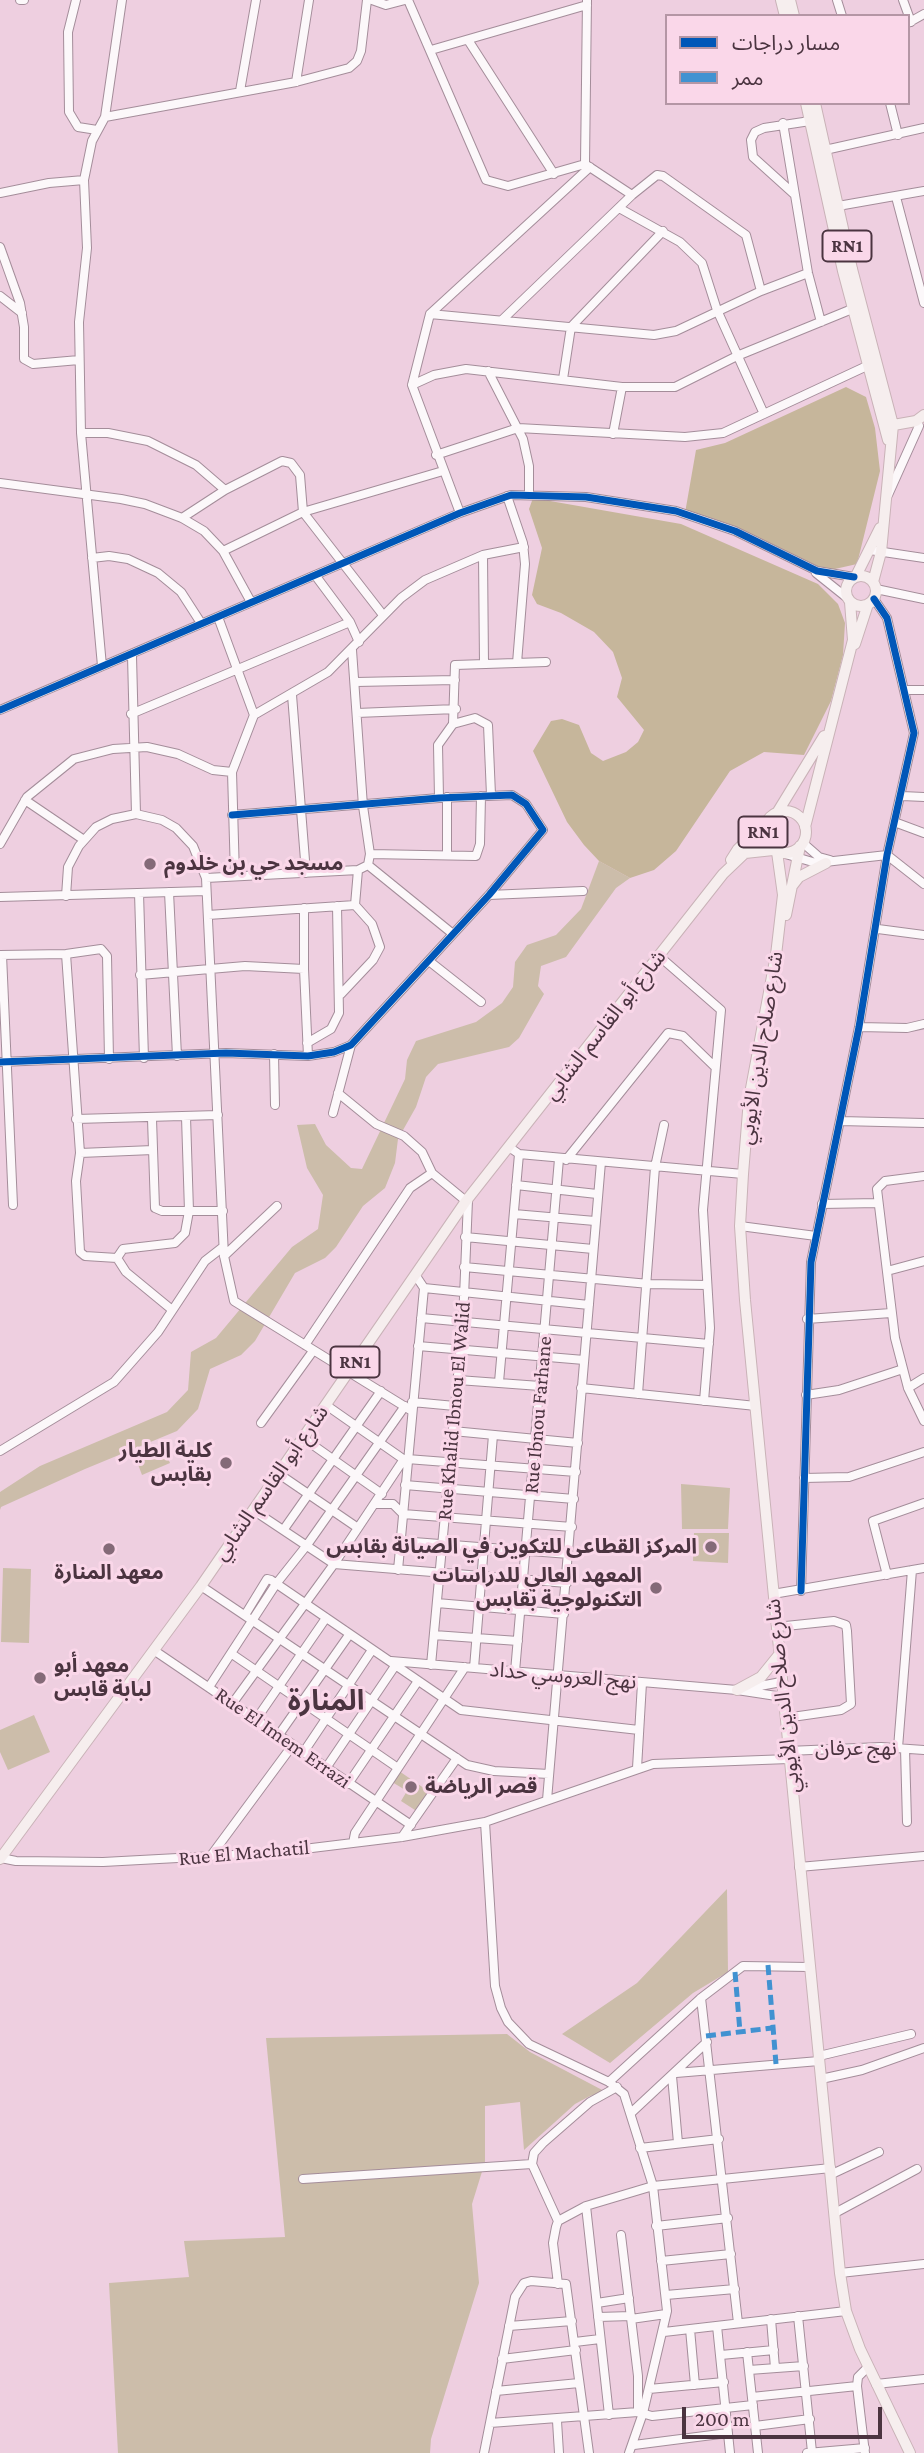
<!DOCTYPE html>
<html>
<head>
<meta charset="utf-8">
<style>
	body { margin:0 }
	#map { position:relative; width:924px; height:2453px; overflow:hidden; background:#eecfe0; font-family:"Crimson Pro","Noto Sans Arabic",serif }
	canvas { display:block }
	.legend { position:absolute; left:665px; top:14px; width:245px; height:91px; box-sizing:border-box; background:#fad7e9; border:2px solid #b496a5; margin:0; padding:9px 12px; list-style:none; font-size:21px; color:#4b3440 }
	.legend li { display:flex; align-items:center; gap:14px; height:35px }
	.legend b { width:35px; border:2px solid #b496a5 }
	.scale { position:absolute; left:682px; top:2407px; width:200px; height:32px; box-sizing:border-box; border:4px solid #4b3440; border-top:0; padding-left:9px; font-size:21px; line-height:24px; white-space:nowrap; color:#4b3440; -webkit-text-stroke:5px #fad7e9; paint-order:stroke }
</style>
</head>
<body>
<div id="map">
<canvas width="924" height="2453"></canvas>
<ul class="legend">
<li><b style="height:9px;background:#0057b8"></b>مسار دراجات</li>
<li><b style="height:9px;background:#4192d1"></b>ممر</li>
</ul>
<div class="scale">200 m</div>
</div>
<script>
const c = document.querySelector('canvas').getContext('2d');
c.lineJoin = 'round';
function fillPath(path, color) {
  c.fillStyle = color;
  c.fill(path, 'evenodd');
}
function shape(rows) {
  const path = new Path2D();
  for (const r of rows) {
    if (r.length === 3) {
      path.moveTo(r[0] + r[2], r[1]);
      path.arc(r[0], r[1], r[2], 0, 2 * Math.PI);
      continue;
    }
    path.moveTo(r[0], r[1]);
    for (let i = 2; i < r.length; i += 2) path.lineTo(r[i], r[i + 1]);
  }
  return path;
}
function stroke(path, color, width, dash) {
  c.strokeStyle = color;
  c.lineWidth = width;
  c.lineCap = dash ? 'butt' : 'round';
  c.setLineDash(dash || []);
  c.stroke(path);
}
function label(font, color, halo, rows, align = 'center') {
  c.font = font + ' "Crimson Pro","Noto Sans Arabic",serif';
  c.lineWidth = 6;
  c.setLineDash([]);
  c.textBaseline = 'middle';
  c.strokeStyle = halo;
  c.fillStyle = color;
  for (const [text, x, y, turn = 0] of rows) {
    c.save();
    c.translate(x, y);
    c.rotate((+turn || 0) * Math.PI / 180);
    c.textAlign = isNaN(turn) ? turn : align;
    if (halo) c.strokeText(text, 0, 0);
    c.fillText(text, 0, 0);
    c.restore();
  }
}
fillPath(shape([
	[599,861,630,878,616,888,566,957,541,966,538,986,544,994,519,1038,509,1047,438,1064,426,1077,416,1107,398,1139,395,1163,385,1188,363,1206,336,1247,325,1258,295,1273,255,1341,241,1355,210,1369,198,1409,177,1431,85,1469,1,1507,0,1510,0,1492,40,1466,167,1412,188,1390,191,1352,216,1338,292,1247,318,1229,323,1195,307,1168,297,1125,315,1124,326,1145,351,1168,362,1169,405,1079,407,1060,416,1041,476,1022,502,1003,513,987,515,962,527,945,556,935,581,909],
	[163,1448,170,1463,142,1475,136,1459],
	[681,1484,730,1488,728,1529,682,1529],
	[694,1533,729,1533,728,1563,693,1561],
	[3,1568,31,1569,29,1643,1,1642],
	[34,1715,50,1752,8,1770,0,1752,0,1730],
	[399,1771,431,1793,418,1812,401,1801,407,1791,392,1782],
	[727,1889,728,1972,693,1993,610,2063,562,2034,637,1983],
	[507,2034,530,2052,606,2092,590,2096,575,2104,524,2150,520,2102,485,2106,485,2162,472,2204,479,2283,431,2439,430,2453,118,2453,109,2283,189,2277,184,2241,285,2237,266,2038]
]), '#ccbdaa');
fillPath(shape([
	[846,387,866,397,875,428,880,471,857,564,826,571,685,513,696,450,725,443],
	[533,498,681,524,818,584,838,604,845,623,843,655,831,701,804,755,764,752,730,771,676,851,654,870,630,878,599,861,584,845,567,822,533,751,551,721,562,719,579,725,591,753,603,761,626,752,638,742,644,730,617,697,622,678,613,652,594,632,561,613,537,604,532,595,542,548,529,509]
]), '#c6b69b');
const minor = shape([
	[20,0,24,0],
	[76,0,68,32,69,112,78,127,97,130],
	[372,0,386,5,405,0],
	[408,0,486,180,508,186,585,164,632,195],
	[837,0,842,16],
	[903,0,911,22],
	[908,23,924,14],
	[468,40,554,174],
	[431,50,587,5],
	[296,82,309,0],
	[240,91,256,0],
	[890,103,898,135],
	[105,117,296,82,349,68,357,61,361,51,367,0],
	[783,123,808,273,821,322],
	[825,150,924,128],
	[585,164,587,0],
	[0,193,49,183,84,180],
	[794,194,753,157,751,140,755,132,764,128,810,121],
	[896,197,924,303],
	[838,206,924,191],
	[619,208,680,242,702,263,717,310,764,414],
	[0,247,20,303,24,327,24,359,33,364,79,360],
	[0,296,22,313],
	[430,314,654,335,676,331,761,291,808,273],
	[502,320,632,195,657,175,663,176,746,235,761,291],
	[488,371,523,439,529,466,529,494],
	[563,379,571,327,663,231],
	[412,385,434,375,466,369,622,387,675,387,737,356,857,307],
	[81,433,108,433,148,441,196,465,225,490],
	[613,434,622,387],
	[436,455,518,428,685,437,723,433,869,365],
	[0,483,121,499,145,504,182,518,204,531,223,551,251,602],
	[888,495,919,426],
	[507,496,523,543,525,564,517,663],
	[460,513,412,385,430,314,590,167],
	[182,518,225,490,282,461,291,463,300,475,303,512,383,615],
	[870,550,924,558],
	[223,551,303,512,443,471],
	[483,555,484,664],
	[92,558,109,556,128,559,158,573,181,592,201,623],
	[816,573,846,597],
	[315,575,350,622,359,642],
	[876,589,924,599],
	[218,617,254,715],
	[352,650,363,806,370,854,368,865],
	[132,656,136,814],
	[102,666,81,433,79,322,87,248,84,180,92,141,105,117,122,0],
	[356,682,455,680],
	[906,690,924,690],
	[292,695,306,873],
	[0,710,460,513,511,495,586,497,676,511,735,531,817,571,854,577],
	[357,713,456,709],
	[131,714,350,622],
	[453,724,455,665,546,662],
	[902,796,924,797],
	[447,797,447,854],
	[439,798,438,745,453,724,475,718,488,725,491,795],
	[25,800,84,840],
	[897,823,924,833],
	[803,843,819,857,830,860],
	[0,844,27,797,74,759,113,749,147,747,178,754,213,770,232,772],
	[782,853,816,863,887,855,924,884],
	[370,854,476,856,480,844,481,796],
	[368,865,453,934],
	[235,876,232,772,254,715,328,672,401,598,425,580,483,555,524,547],
	[206,878,358,870,368,865],
	[169,892,177,1056],
	[139,893,144,1058],
	[489,895,583,891],
	[66,896,68,867,79,846,96,827,112,819,136,814,162,820,176,828,193,846,206,878,224,1256,234,1301,412,1411],
	[0,897,206,891],
	[208,915,355,905],
	[878,929,924,935],
	[66,954,80,1153,76,1181,80,1252,85,1256,117,1258],
	[0,955,66,954,101,949,107,956,109,1059],
	[2,955,13,1205],
	[659,956,721,1010,703,1210,710,1328,704,1401],
	[429,961,481,1002],
	[304,969,308,1056],
	[140,975,245,966,304,969,304,908],
	[341,994,373,960,380,947,372,924,355,905,358,870],
	[859,1027,907,1028,924,1024],
	[307,1043,331,1029,339,1013,337,906],
	[274,1054,275,1105],
	[0,1062,226,1053,308,1056,334,1052,351,1045,489,895,543,830,526,804,512,795,439,798,232,815],
	[338,1093,376,1124,404,1136,422,1152,432,1173],
	[333,1113,351,1045],
	[76,1119,218,1115],
	[152,1119,155,1208,162,1211,223,1211],
	[840,1121,924,1123],
	[509,1147,519,1154,743,1174],
	[80,1153,153,1150],
	[566,1160,668,1033,683,1036,714,1066],
	[924,1176,885,1181,877,1189,895,1338,908,1388,924,1421],
	[516,1185,597,1194],
	[822,1204,878,1203],
	[514,1214,595,1221],
	[740,1226,816,1236],
	[465,1237,593,1249],
	[224,1256,277,1206],
	[464,1267,649,1284,707,1285],
	[887,1271,924,1261],
	[424,1288,589,1305],
	[171,1309,126,1272,117,1258,123,1249,175,1243,185,1233,189,1211,186,1117],
	[421,1318,709,1344],
	[807,1319,891,1313],
	[305,1345,410,1188,432,1173,466,1201],
	[418,1346,584,1360],
	[458,1380,540,1386],
	[499,1382,519,1154],
	[581,1388,756,1406],
	[908,1388,924,1378],
	[638,1394,655,1167,664,1125],
	[806,1395,839,1390,903,1369],
	[412,1402,455,1406],
	[326,1405,406,1461],
	[261,1423,313,1351],
	[453,1431,578,1443],
	[303,1438,382,1494],
	[0,1451,114,1382,158,1332,205,1261,223,1247],
	[407,1459,576,1472],
	[279,1474,358,1528],
	[804,1478,849,1477,924,1452],
	[405,1485,574,1499],
	[375,1504,393,1504,403,1514,572,1527],
	[253,1510,334,1564,567,1583],
	[284,1529,381,1391],
	[401,1541,569,1554],
	[398,1570,424,1288,416,1276],
	[887,1575,873,1521,924,1503],
	[201,1586,467,1765,494,1771,549,1774],
	[801,1591,811,1262,859,1027,887,855,914,733,887,618,874,599],
	[773,1594,924,1568],
	[437,1603,564,1614],
	[245,1615,267,1579,271,1580,461,1710,639,1730],
	[776,1627,834,1621,846,1625,847,1631,851,1704,841,1710,785,1718],
	[434,1635,518,1641],
	[155,1651,411,1825],
	[232,1654,398,1768],
	[391,1661,737,1690,783,1697],
	[431,1665,463,1321,468,1200],
	[474,1668,493,1435],
	[515,1672,559,1159],
	[209,1687,276,1584,307,1545,405,1406],
	[744,1689,781,1682],
	[232,1704,334,1564,404,1459],
	[255,1721,326,1618],
	[278,1736,349,1635],
	[898,1748,912,1570],
	[905,1749,907,1822],
	[788,1751,881,1747,924,1750],
	[303,1753,372,1650],
	[326,1768,395,1666],
	[637,1768,642,1683],
	[348,1784,418,1681],
	[547,1800,601,1162],
	[485,1822,495,1986,501,2008,508,2022,529,2044,609,2082,624,2094,653,2186,667,2311,643,2413,629,2453],
	[402,1837,457,1758],
	[353,1843,355,1833,465,1667],
	[210,1857,292,1746],
	[1,1858,16,1861,103,1862,271,1853,402,1837,485,1822,653,1764,789,1759],
	[799,1867,924,1856],
	[701,1998,738,2323],
	[819,2056,911,2034],
	[676,2073,819,2061],
	[672,2076,678,2143],
	[821,2079,862,2070,924,2048],
	[609,2082,701,1998,743,1966,809,1967],
	[632,2112,707,2042],
	[640,2148,719,2139],
	[532,2164,534,2153,543,2143,590,2102,617,2087],
	[832,2174,879,2152],
	[303,2179,532,2164,558,2221],
	[586,2206,609,2415],
	[835,2213,917,2169],
	[656,2226,728,2218],
	[621,2235,638,2376,638,2412],
	[661,2261,731,2254],
	[840,2273,924,2264],
	[558,2284,553,2243,556,2227,558,2221,586,2206,653,2186,831,2168],
	[666,2295,735,2289],
	[597,2303,629,2298],
	[798,2316,812,2452],
	[598,2317,631,2316],
	[631,2319,666,2314],
	[771,2319,775,2368],
	[509,2326,572,2321],
	[717,2326,730,2453],
	[690,2329,695,2385],
	[664,2332,846,2311],
	[575,2342,600,2339],
	[747,2352,758,2453],
	[721,2355,774,2350],
	[502,2359,576,2350],
	[749,2370,804,2366],
	[876,2384,924,2379],
	[649,2389,724,2382],
	[496,2391,579,2383],
	[752,2397,857,2386],
	[557,2421,559,2453],
	[490,2423,638,2412,652,2416,753,2405],
	[755,2426,810,2419],
	[634,2445,728,2433],
	[484,2453,515,2297,524,2283,531,2281,566,2284,589,2453],
	[807,2453,865,2448],
	[865,2453,857,2386,858,2377,868,2367]
]);
const major = shape([
	[781,0,785,16],
	[790,0,794,16],
	[806,103,843,271,888,440],
	[815,103,852,269,893,425,881,552,873,582],
	[888,426,916,421,924,415],
	[861,591,15],
	[856,576,880,528],
	[855,644,868,604],
	[785,832,21],
	[777,813,824,736],
	[805,827,853,640,850,602],
	[777,852,783,895,776,955,749,1099,743,1174,740,1226,745,1300,840,2273,846,2311,860,2349,910,2453],
	[731,860,738,849,765,823],
	[792,886,799,877,826,863],
	[786,915,800,846],
	[737,1690,761,1677,778,1656],
	[0,1859,201,1586,466,1201,723,874,745,853,773,850]
]);
stroke(minor, '#a48d9a', 10);
stroke(major, '#c9b2b7', 12);
stroke(minor, '#fcf8fa', 8);
stroke(major, '#f6eeee', 10);
stroke(shape([
	[768,1965,776,2064],
	[735,1972,740,2032],
	[706,2036,772,2028]
]), '#4192d1', 5, [10, 5]);
stroke(shape([
	[0,710,460,513,511,495,586,497,676,511,735,531,817,571,854,577],
	[0,1062,226,1053,308,1056,334,1052,351,1045,489,895,543,830,526,804,512,795,439,798,232,815],
	[801,1591,811,1262,859,1027,887,855,914,733,887,618,874,599]
]), '#0057b8', 7);
for (const [x, y, r, color] of [
	[150,864,7,"#846a78"],
	[226,1463,7,"#846a78"],
	[711,1547,7,"#846a78"],
	[109,1549,7,"#846a78"],
	[656,1588,7,"#846a78"],
	[40,1678,7,"#846a78"],
	[411,1787,7,"#846a78"]
]) {
  const dot = new Path2D();
  dot.arc(x, y, r, 0, 2 * Math.PI);
  c.fillStyle = color;
  c.fill(dot);
  stroke(dot, '#fad7e9', 2.5);
}
for (const [x, y, w] of [
	[847,246,49],
	[763,832,49],
	[355,1362,49]
]) {
  const box = new Path2D();
  box.roundRect(x - w / 2, y - 15.5, w, 31, 5);
  c.fillStyle = '#fad7e9';
  c.fill(box);
  stroke(box, '#4b3440', 2);
}
label('bold 19px', '#4b3440', null, [
	["RN1",847,246],
	["RN1",763,832],
	["RN1",355,1362]
]);
label('bold 21px', '#4b3440', '#fad7e9', [
	["مسجد حي بن خلدوم",164,864],
	["كلية الطيار",212,1451,"right"],
	["بقابس",212,1475,"right"],
	["المركز القطاعى للتكوين في الصيانة بقابس",697,1547,"right"],
	["معهد المنارة",109,1573,"center"],
	["المعهد العالي للدراسات",642,1576,"right"],
	["التكنولوجية بقابس",642,1600,"right"],
	["معهد أبو",54,1666],
	["لبابة قابس",54,1690],
	["قصر الرياضة",425,1787]
], 'left');
label('21px', '#4b3440', '#fad7e9', [
	["شارع أبو القاسم الشابي",605,1025,-52],
	["شارع صلاح الدين الأيوبي",761,1048,-81],
	["Rue Khalid Ibnou El Walid",454,1411,-85],
	["Rue Ibnou Farhane",538,1415,-85],
	["شارع أبو القاسم الشابي",271,1483,-55],
	["نهج العروسي حداد",563,1676,5],
	["شارع صلاح الدين الأيوبي",783,1696,-96],
	["Rue El Imem Errazi",283,1738,35],
	["نهج عرفان",856,1749],
	["Rue El Machatil",244,1853,-5]
]);
label('bold 28px', '#4b3440', '#fad7e9', [
	["المنارة",326,1701]
]);
</script>
</body>
</html>
